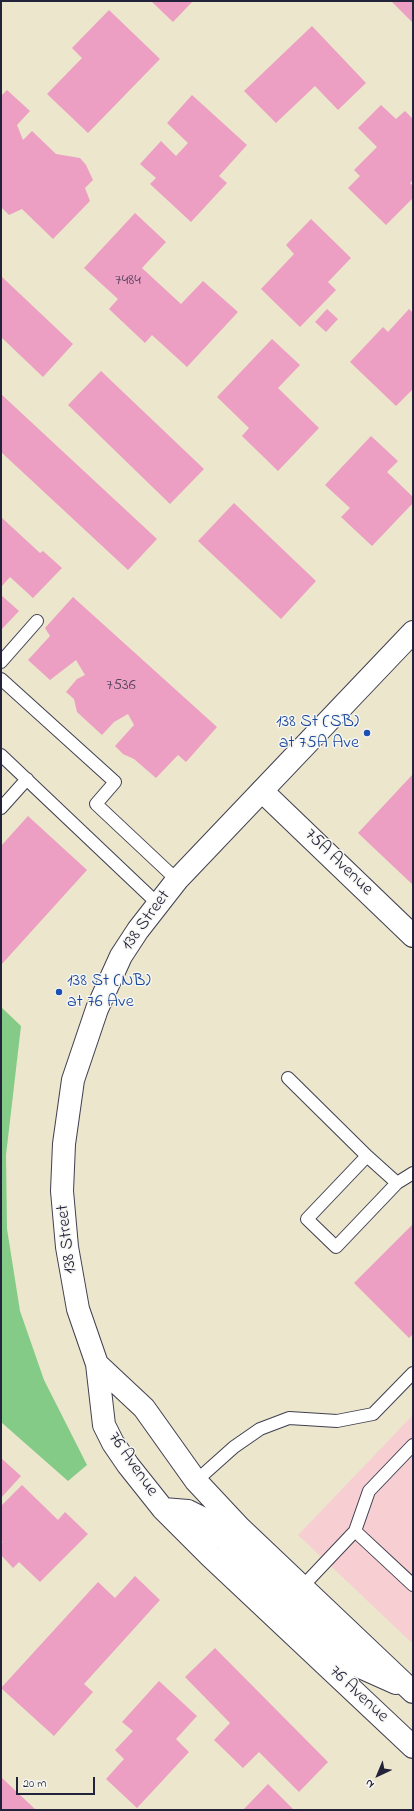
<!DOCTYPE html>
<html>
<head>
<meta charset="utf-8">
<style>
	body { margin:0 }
	#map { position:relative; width:414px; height:1811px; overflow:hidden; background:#ebe6cc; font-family:"Indie Flower",sans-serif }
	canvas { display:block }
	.frame { position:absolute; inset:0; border:2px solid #22223b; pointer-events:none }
	.north { position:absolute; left:358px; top:1755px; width:40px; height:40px; -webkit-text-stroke:3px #f6f6f2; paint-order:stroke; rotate:224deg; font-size:11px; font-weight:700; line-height:16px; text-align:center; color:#22223b }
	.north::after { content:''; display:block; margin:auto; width:14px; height:18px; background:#22223b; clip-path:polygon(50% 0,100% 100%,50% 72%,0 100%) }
	.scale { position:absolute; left:16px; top:1777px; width:79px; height:18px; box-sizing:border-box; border:2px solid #22223b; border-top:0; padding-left:5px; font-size:12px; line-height:14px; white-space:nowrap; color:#22223b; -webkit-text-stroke:3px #f6f6f2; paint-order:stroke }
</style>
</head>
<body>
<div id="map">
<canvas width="414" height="1811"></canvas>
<div class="frame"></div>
<div class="north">N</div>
<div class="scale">20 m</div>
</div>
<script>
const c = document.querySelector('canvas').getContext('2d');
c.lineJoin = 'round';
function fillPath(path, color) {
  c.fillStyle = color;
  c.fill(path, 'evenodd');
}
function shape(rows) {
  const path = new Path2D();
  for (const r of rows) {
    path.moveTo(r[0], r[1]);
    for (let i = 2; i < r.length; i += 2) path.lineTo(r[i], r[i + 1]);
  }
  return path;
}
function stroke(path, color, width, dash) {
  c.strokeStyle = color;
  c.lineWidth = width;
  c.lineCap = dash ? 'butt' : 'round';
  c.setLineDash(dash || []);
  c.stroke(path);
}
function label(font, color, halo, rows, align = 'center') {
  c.font = font + ' "Indie Flower",sans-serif';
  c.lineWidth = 3;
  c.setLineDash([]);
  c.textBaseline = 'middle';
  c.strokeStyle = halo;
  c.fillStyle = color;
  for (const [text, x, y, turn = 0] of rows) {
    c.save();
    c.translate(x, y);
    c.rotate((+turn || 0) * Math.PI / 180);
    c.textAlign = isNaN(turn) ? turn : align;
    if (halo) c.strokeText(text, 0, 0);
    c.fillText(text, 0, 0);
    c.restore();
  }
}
fillPath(shape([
	[413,1415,413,1644,298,1535]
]), '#f7cfd2');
fillPath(shape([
	[1,1007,21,1026,6,1155,7,1229,20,1311,44,1380,87,1465,68,1481,1,1422]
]), '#83cb86');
fillPath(shape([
	[151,1,193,1,173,22],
	[391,1,413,1,413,23],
	[109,10,160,59,88,133,47,94,82,58,72,48],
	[312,26,366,83,338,110,315,86,276,123,244,91],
	[7,90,30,111,17,125,23,140,32,131,56,154,80,158,86,165,93,180,85,188,90,201,53,239,22,209,9,215,1,207,1,96],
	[192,95,247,145,219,176,227,183,191,222,150,184,156,178,140,164,161,141,176,156,188,143,167,123],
	[381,105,396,119,405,111,413,119,413,180,410,183,413,186,413,198,386,225,348,188,360,176,354,170,377,147,358,128],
	[135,213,166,242,142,268,181,304,203,281,238,312,187,367,152,335,145,343,109,309,118,299,84,268],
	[311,219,351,258,328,282,336,290,300,327,261,289,294,254,286,245],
	[1,276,73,344,43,377,1,337],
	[327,309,338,319,326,332,315,322],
	[409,309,413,313,413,389,396,406,350,362,383,327,388,332],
	[272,339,300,365,278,388,319,428,278,471,242,436,249,428,217,397],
	[101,371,204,469,170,504,68,405],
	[1,394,157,539,128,570,1,452],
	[371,436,398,461,387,472,413,497,413,503,372,546,341,517,350,508,325,485],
	[234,503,316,581,281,619,198,541],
	[1,517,40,553,43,551,62,568,33,598,10,577,1,587],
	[1,595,19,611,1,630],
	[73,597,217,727,186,762,178,755,156,778,134,759,123,754,115,746,134,725,128,714,114,722,102,735,77,712,74,699,66,692,77,679,85,675,76,660,50,680,28,660,50,636,45,628],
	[413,774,413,885,358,833],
	[28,816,87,870,1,965,1,846],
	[413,1224,413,1334,409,1338,354,1283],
	[1,1458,21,1476,1,1498],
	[22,1485,58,1520,65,1512,88,1534,40,1582,19,1562,13,1568,1,1555,1,1544,3,1542,1,1541,1,1506],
	[135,1576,160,1600,84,1684,93,1692,54,1736,1,1688,98,1582,115,1598],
	[215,1648,328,1762,299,1792,259,1752,243,1768,214,1740,230,1723,185,1677],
	[159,1681,197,1716,176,1739,189,1752,137,1808,106,1779,124,1759,115,1750,133,1731,122,1722],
	[1,1777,36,1810,1,1810],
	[268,1784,294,1810,243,1810]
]), '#ec9fc2');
const service = shape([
	[1,662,37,621],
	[1,679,115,782,96,804,177,880],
	[1,755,158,904],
	[1,808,27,779],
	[288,1078,367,1156],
	[397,1183,367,1156,307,1219,336,1247,397,1183,413,1173],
	[196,1481,234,1447,260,1429,289,1418,337,1421,373,1414,413,1373],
	[355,1531,369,1491,413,1445],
	[302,1587,355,1531,413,1585]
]);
const minor = shape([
	[262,791,413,936]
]);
const secondary = shape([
	[413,632,177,880,138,930,121,956,97,1009,73,1080,64,1144,62,1191,67,1247,78,1309,97,1364,104,1425,113,1443,128,1465,163,1509,210,1556,413,1747],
	[97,1364,144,1408,196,1481,239,1527,413,1692],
	[163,1509,188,1511,202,1518,358,1666,396,1683]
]);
stroke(service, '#403f51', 14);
stroke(minor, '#403f51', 24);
stroke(secondary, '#403f51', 24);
stroke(service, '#fff', 12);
stroke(minor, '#fff', 22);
stroke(secondary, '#fff', 22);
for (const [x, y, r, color] of [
	[367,733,4,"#1a4fb4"],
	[59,992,4,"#1a4fb4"]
]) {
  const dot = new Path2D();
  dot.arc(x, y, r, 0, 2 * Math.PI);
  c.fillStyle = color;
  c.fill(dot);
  stroke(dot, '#f6f6f2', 1.5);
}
label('16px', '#54415d', null, [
	["7484",128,281],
	["7536",121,686]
]);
label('18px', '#164399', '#f6f6f2', [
	["138 St (SB)",359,723],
	["at 75A Ave",359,744],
	["138 St (NB)",67,982,"left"],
	["at 76 Ave",67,1003,"left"]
], 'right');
label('18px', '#22223b', '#f6f6f2', [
	["75A Avenue",338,863,44],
	["138 Street",147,921,-54],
	["138 Street",68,1239,-97],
	["76 Avenue",132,1465,55],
	["76 Avenue",358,1695,43]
]);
</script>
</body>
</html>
